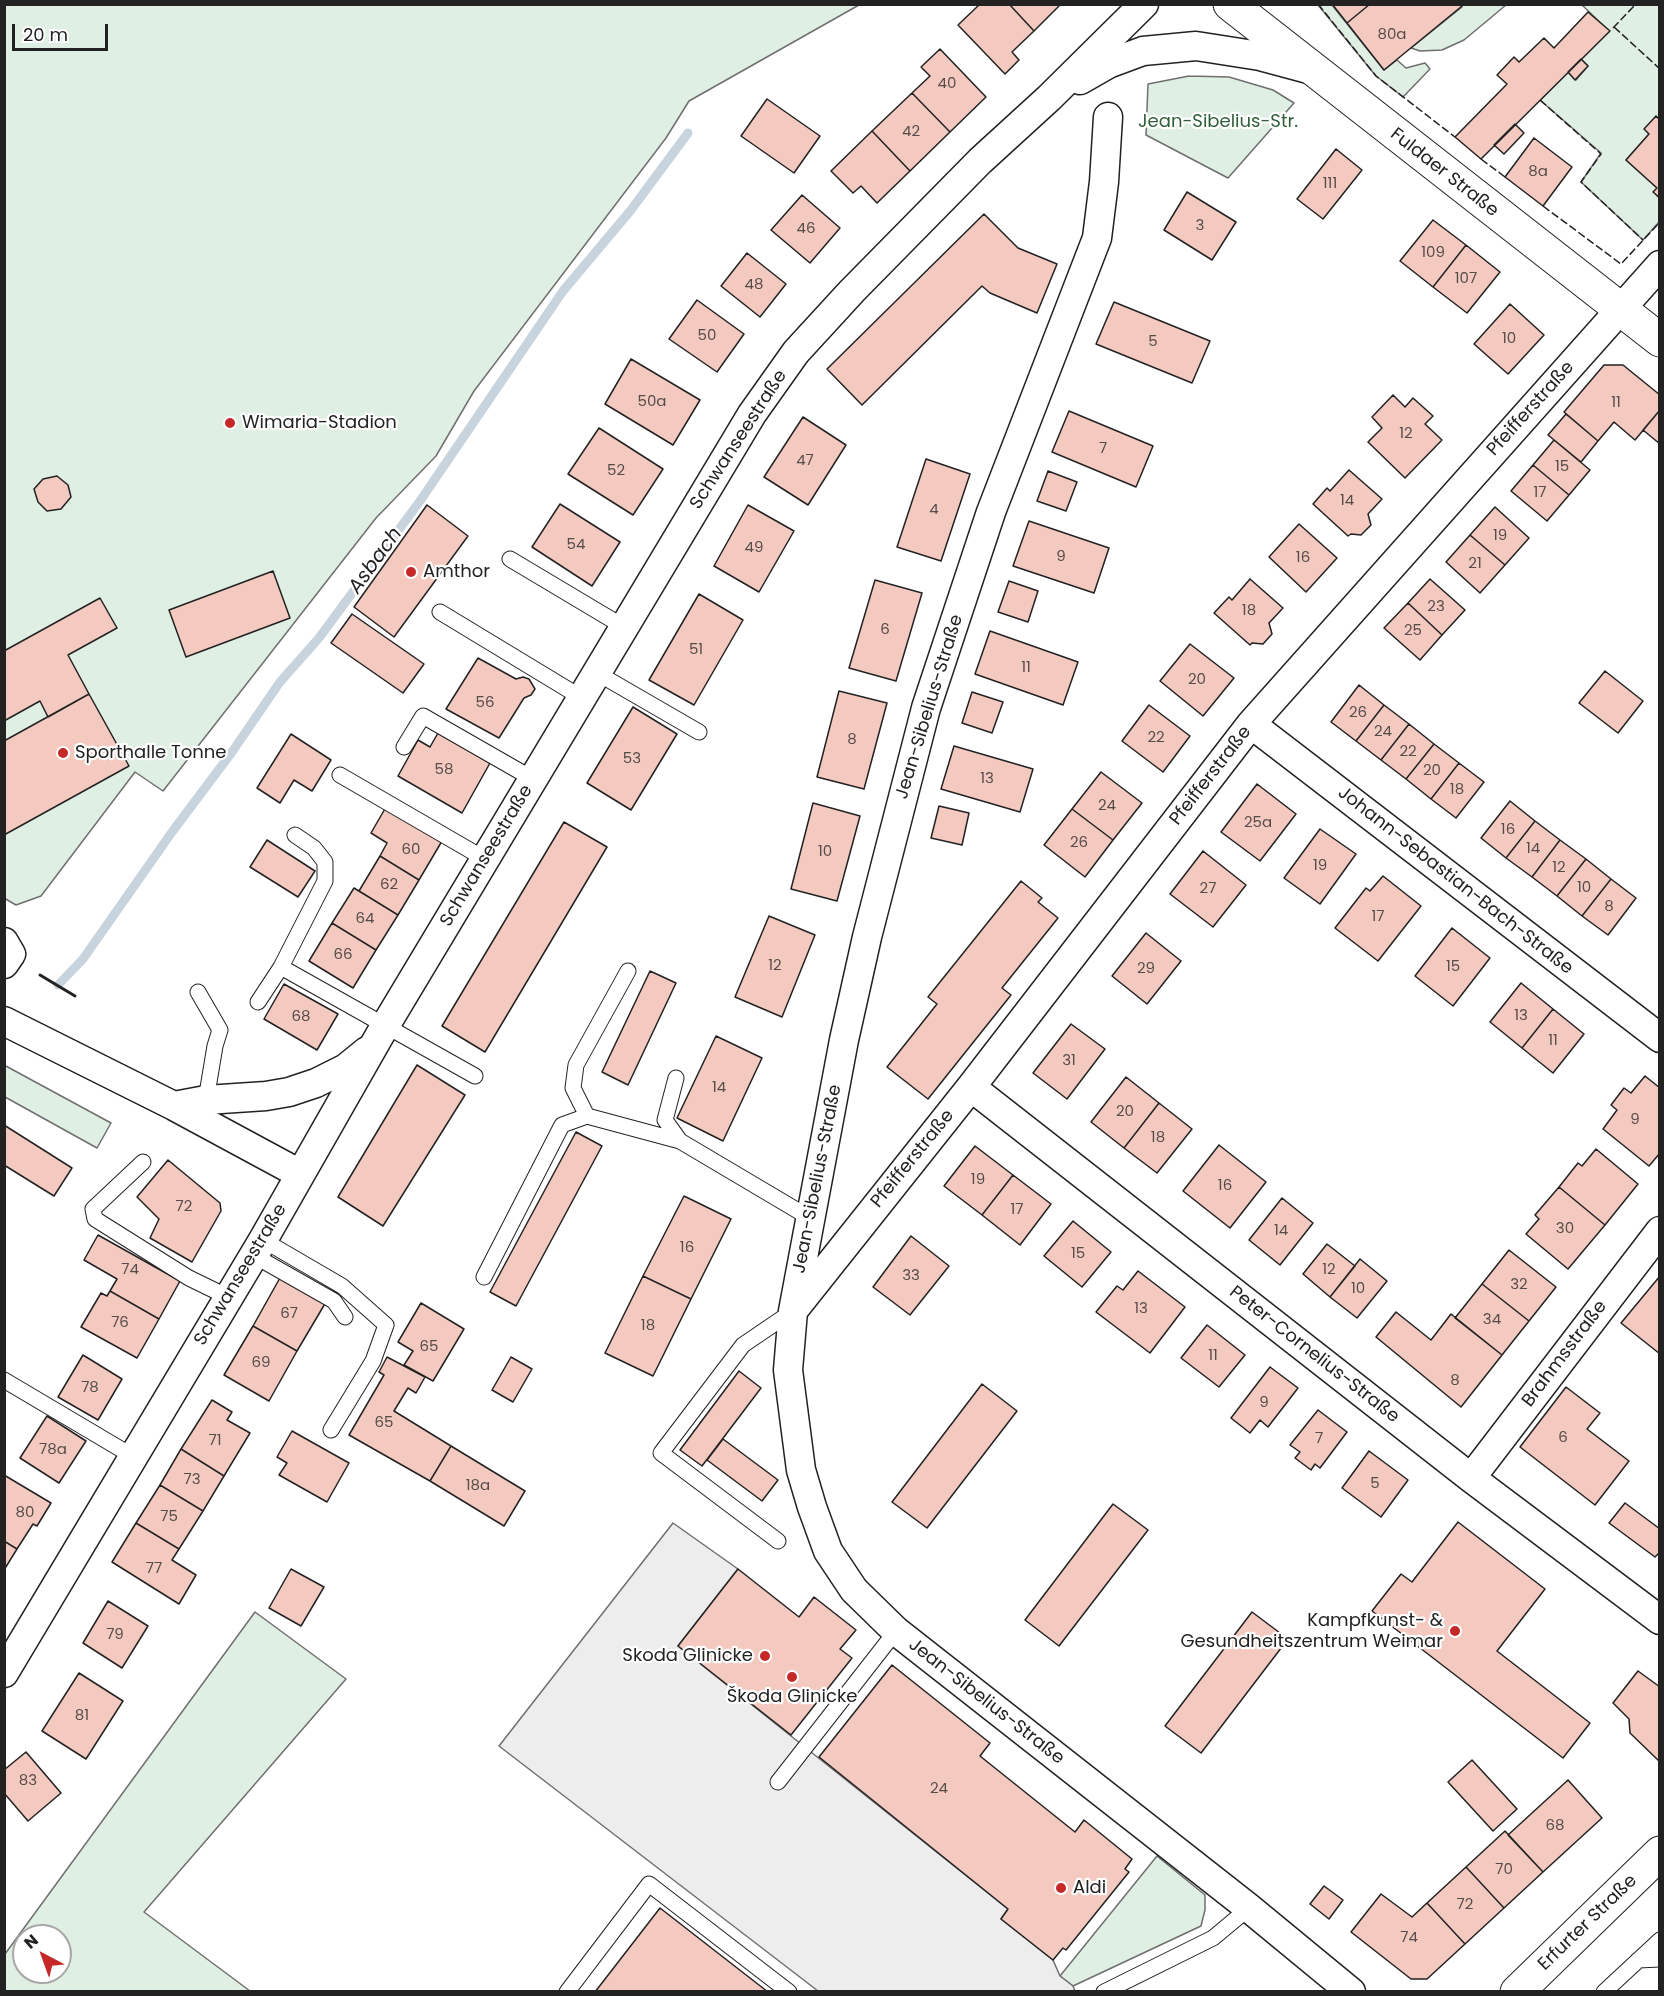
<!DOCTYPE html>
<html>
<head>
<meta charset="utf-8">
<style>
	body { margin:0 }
	#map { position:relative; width:1664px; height:1996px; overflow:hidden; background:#fff; font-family:Poppins,sans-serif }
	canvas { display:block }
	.frame { position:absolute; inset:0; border:6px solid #222; pointer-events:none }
	.north { position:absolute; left:12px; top:1924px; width:60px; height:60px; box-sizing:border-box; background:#fff; border:2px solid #a7a7a7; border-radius:50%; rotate:319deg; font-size:16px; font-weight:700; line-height:24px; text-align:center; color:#222 }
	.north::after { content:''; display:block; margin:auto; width:21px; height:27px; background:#c62828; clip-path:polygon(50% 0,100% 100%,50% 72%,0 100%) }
	.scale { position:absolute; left:12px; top:24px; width:96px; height:27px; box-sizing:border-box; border:3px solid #222; border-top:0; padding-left:8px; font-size:18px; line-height:21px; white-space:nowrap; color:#222; -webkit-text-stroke:4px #fff; paint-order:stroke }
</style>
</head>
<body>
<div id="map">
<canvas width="1664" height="1996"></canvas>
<div class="frame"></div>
<div class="north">N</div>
<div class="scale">20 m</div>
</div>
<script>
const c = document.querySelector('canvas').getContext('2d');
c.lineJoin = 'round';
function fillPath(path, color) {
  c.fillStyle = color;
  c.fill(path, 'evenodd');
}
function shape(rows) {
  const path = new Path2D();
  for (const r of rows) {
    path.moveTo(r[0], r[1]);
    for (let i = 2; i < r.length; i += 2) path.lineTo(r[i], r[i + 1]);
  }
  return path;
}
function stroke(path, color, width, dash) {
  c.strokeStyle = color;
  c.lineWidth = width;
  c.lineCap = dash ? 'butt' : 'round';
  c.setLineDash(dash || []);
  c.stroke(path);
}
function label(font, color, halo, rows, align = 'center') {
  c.font = font + ' Poppins,sans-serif';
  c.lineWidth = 4.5;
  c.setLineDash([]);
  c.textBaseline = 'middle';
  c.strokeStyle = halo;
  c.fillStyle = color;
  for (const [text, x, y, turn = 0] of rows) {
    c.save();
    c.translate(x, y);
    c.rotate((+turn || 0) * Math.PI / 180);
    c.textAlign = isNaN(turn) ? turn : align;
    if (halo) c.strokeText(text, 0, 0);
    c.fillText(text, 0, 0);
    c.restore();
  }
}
const green = shape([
	[4,5,859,5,689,101,666,138,474,391,436,456,376,518,163,791,135,772,41,896,16,905,4,898,4,5],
	[1318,5,1332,5,1384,70,1397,60,1406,68,1425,63,1430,69,1403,97,1376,76,1318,5],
	[1461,5,1506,5,1464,40,1442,50,1420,51,1411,48,1462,7,1461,5],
	[1582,5,1659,5,1659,120,1645,129,1649,134,1626,160,1657,188,1654,192,1659,198,1659,222,1643,240,1581,182,1601,153,1540,100,1568,72,1576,80,1588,66,1581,59,1609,31,1582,5],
	[1189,76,1229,77,1273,90,1294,103,1228,178,1146,135,1148,84,1189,76],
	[4,1065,111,1123,97,1148,5,1097,4,1065],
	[255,1612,346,1679,144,1912,250,1991,5,1991,5,1954,255,1612],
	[24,1936,60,1936,60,1972,24,1972,24,1936],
	[1157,1856,1205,1895,1205,1910,1201,1926,1073,1986,1060,1976,1157,1856]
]);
fillPath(green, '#e0efe3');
stroke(green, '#6f6f6f', 1.5);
const parking = shape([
	[673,1523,738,1569,678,1646,1008,1909,1001,1919,1053,1960,1060,1976,1073,1986,1075,1991,818,1991,499,1746,673,1523]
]);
fillPath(parking, '#ededed');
stroke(parking, '#6f6f6f', 1.5);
stroke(shape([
	[58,985,83,959,172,832,232,752,280,682,319,638,420,501,563,291,631,210,688,133]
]), '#c7d3dd', 9);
const building = shape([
	[980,4,1009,4,1034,31,1012,52,1019,60,1005,74,958,25,980,4],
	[1009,4,1061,4,1034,31,1009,4],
	[1332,4,1370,4,1347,23,1332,4],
	[1370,4,1461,4,1462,6,1384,70,1347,23,1370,4],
	[1588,12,1610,31,1481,159,1455,137,1507,84,1497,75,1514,57,1519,62,1544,38,1554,48,1588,12],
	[940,49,986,97,950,132,912,93,930,76,921,67,940,49],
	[1581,59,1588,66,1575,80,1568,72,1581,59],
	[912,93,950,132,910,171,872,131,912,93],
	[767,99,820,136,794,173,741,136,767,99],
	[1656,116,1660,120,1660,198,1653,192,1657,188,1626,160,1649,134,1644,129,1656,116],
	[1515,124,1524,133,1504,154,1494,145,1515,124],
	[872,131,910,171,877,203,861,186,853,193,831,171,872,131],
	[1534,138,1572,167,1543,206,1505,177,1534,138],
	[1336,149,1362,170,1323,219,1297,199,1336,149],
	[1187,192,1236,222,1212,260,1164,230,1187,192],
	[802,195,840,228,810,263,771,230,802,195],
	[984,214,1018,248,1057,264,1037,313,990,293,982,286,862,405,827,369,984,214],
	[1433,220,1466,245,1433,287,1400,261,1433,220],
	[1466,245,1500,272,1467,313,1433,287,1466,245],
	[747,253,786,284,760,317,721,286,747,253],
	[697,300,744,334,717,372,669,339,697,300],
	[1114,302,1210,341,1192,383,1096,344,1114,302],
	[1510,304,1544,335,1508,374,1474,344,1510,304],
	[631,359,700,400,673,445,605,404,631,359],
	[1604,365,1623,365,1660,395,1660,410,1635,440,1614,422,1598,441,1564,412,1604,365],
	[1393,395,1405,407,1413,398,1433,416,1425,424,1442,440,1405,478,1368,442,1382,428,1372,417,1393,395],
	[1660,410,1660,444,1643,430,1660,410],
	[1069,411,1153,446,1136,487,1052,452,1069,411],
	[1566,414,1598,441,1581,462,1548,435,1566,414],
	[803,417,846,445,808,505,764,477,803,417],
	[599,428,663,469,633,515,568,474,599,428],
	[1554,440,1590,470,1569,495,1533,465,1554,440],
	[926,459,970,474,941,561,897,547,926,459],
	[1533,465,1569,495,1547,521,1511,491,1533,465],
	[1349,470,1382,499,1368,514,1371,525,1361,535,1351,534,1348,536,1313,504,1327,488,1330,491,1349,470],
	[1048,471,1077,482,1066,511,1037,501,1048,471],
	[57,476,68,485,71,497,61,509,47,511,38,502,34,489,43,479,57,476],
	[560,504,620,542,592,586,532,547,560,504],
	[427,505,468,536,394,637,354,607,427,505],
	[748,505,794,531,759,592,714,566,748,505],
	[1495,507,1529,538,1505,565,1470,535,1495,507],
	[1029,521,1109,548,1094,593,1013,566,1029,521],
	[1299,524,1337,558,1306,592,1269,557,1299,524],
	[1470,535,1505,565,1480,593,1446,562,1470,535],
	[273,571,290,618,186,657,169,610,273,571],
	[1250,579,1283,608,1269,623,1272,634,1263,644,1252,643,1250,645,1214,613,1229,597,1232,600,1250,579],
	[1430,579,1465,610,1442,635,1408,603,1430,579],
	[875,580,922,593,896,681,849,668,875,580],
	[1009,581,1038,591,1028,622,998,612,1009,581],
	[699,594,743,620,694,705,649,680,699,594],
	[100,598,117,628,68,655,89,694,48,717,40,701,4,721,4,651,100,598],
	[1408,603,1442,635,1420,660,1384,628,1408,603],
	[352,614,424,664,403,693,331,643,352,614],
	[990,631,1078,662,1063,705,975,674,990,631],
	[1190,644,1234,678,1203,716,1160,681,1190,644],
	[478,658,516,679,523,677,529,679,535,689,531,695,524,698,499,738,446,709,478,658],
	[1605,671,1643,701,1618,733,1579,703,1605,671],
	[1359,685,1384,705,1356,741,1331,722,1359,685],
	[839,691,887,703,864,789,817,777,839,691],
	[972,692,1003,702,992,733,962,723,972,692],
	[89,694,129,766,4,835,4,741,89,694],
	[1149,705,1190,736,1163,772,1122,741,1149,705],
	[1384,705,1409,724,1381,760,1356,741,1384,705],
	[633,707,677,734,631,810,587,783,633,707],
	[1409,724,1434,744,1406,779,1381,760,1409,724],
	[438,733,490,763,462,813,398,776,418,740,430,747,438,733],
	[291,734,331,760,312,791,294,780,280,803,257,788,291,734],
	[1434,744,1459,763,1431,799,1406,779,1434,744],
	[954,746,1033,769,1020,812,941,789,954,746],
	[1459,763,1484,782,1456,818,1431,799,1459,763],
	[1101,772,1142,803,1113,840,1072,809,1101,772],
	[1257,784,1296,814,1260,861,1221,832,1257,784],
	[1510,801,1535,821,1506,858,1481,838,1510,801],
	[813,803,860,816,837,901,791,889,813,803],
	[939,806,969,813,962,845,931,838,939,806],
	[386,807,442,841,419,880,380,856,387,843,371,833,386,807],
	[1072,809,1113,840,1085,877,1044,845,1072,809],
	[1535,821,1560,840,1532,877,1506,858,1535,821],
	[564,822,607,847,485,1052,442,1026,564,822],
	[1320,829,1356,854,1320,904,1284,878,1320,829],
	[267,840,315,871,298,897,250,867,267,840],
	[1560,840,1586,859,1557,896,1532,877,1560,840],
	[1203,851,1246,885,1213,927,1170,894,1203,851],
	[380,856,419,880,398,915,359,891,380,856],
	[1586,859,1611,879,1582,916,1557,896,1586,859],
	[1383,876,1421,906,1378,961,1335,928,1366,888,1370,891,1383,876],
	[1611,879,1636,898,1608,935,1582,916,1611,879],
	[1021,881,1042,898,1038,902,1058,918,1002,988,1011,995,928,1099,887,1067,937,1004,928,997,1021,881],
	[354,888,398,915,376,950,332,923,354,888],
	[769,916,815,935,782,1017,735,997,769,916],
	[332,923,376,950,353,988,309,961,332,923],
	[1452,928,1490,958,1453,1006,1415,976,1452,928],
	[1146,933,1181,961,1147,1004,1112,976,1146,933],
	[650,971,676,983,628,1085,602,1072,650,971],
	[1521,983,1553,1009,1522,1048,1490,1022,1521,983],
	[284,984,338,1014,317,1050,264,1019,284,984],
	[1553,1009,1584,1034,1553,1073,1522,1048,1553,1009],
	[1071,1024,1105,1049,1067,1099,1033,1073,1071,1024],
	[716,1036,762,1058,723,1141,677,1118,716,1036],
	[417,1065,465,1095,383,1226,338,1197,417,1065],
	[1645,1076,1660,1088,1660,1153,1649,1166,1603,1129,1617,1110,1611,1105,1624,1088,1631,1093,1645,1076],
	[1126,1077,1159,1103,1124,1148,1091,1122,1126,1077],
	[1159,1103,1192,1129,1157,1173,1124,1148,1159,1103],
	[4,1125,72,1168,54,1196,4,1165,4,1125],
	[576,1132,602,1146,516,1306,490,1292,576,1132],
	[1219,1145,1266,1182,1230,1228,1183,1191,1219,1145],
	[975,1146,1013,1175,982,1215,944,1186,975,1146],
	[1596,1149,1638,1184,1605,1225,1559,1187,1578,1163,1582,1166,1596,1149],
	[168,1160,220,1203,221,1211,192,1262,150,1238,159,1219,137,1197,168,1160],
	[1013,1175,1051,1204,1020,1245,982,1215,1013,1175],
	[1559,1187,1605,1225,1568,1269,1526,1234,1539,1219,1535,1215,1559,1187],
	[684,1196,731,1219,691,1299,643,1276,684,1196],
	[1282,1198,1313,1223,1280,1265,1249,1240,1282,1198],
	[1073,1221,1111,1252,1082,1287,1044,1256,1073,1221],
	[98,1235,180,1281,159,1319,110,1291,117,1279,84,1260,98,1235],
	[911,1236,949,1266,910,1315,873,1287,911,1236],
	[1327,1244,1355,1266,1330,1297,1303,1274,1327,1244],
	[1509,1250,1556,1287,1529,1321,1482,1284,1509,1250],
	[1360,1259,1387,1281,1357,1318,1330,1297,1360,1259],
	[1138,1271,1185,1307,1150,1353,1096,1312,1117,1286,1123,1290,1138,1271],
	[281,1276,326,1302,297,1351,253,1326,281,1276],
	[643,1276,691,1299,653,1376,605,1353,643,1276],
	[1660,1276,1660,1354,1621,1323,1660,1276],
	[1482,1284,1529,1321,1502,1355,1455,1318,1482,1284],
	[110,1291,159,1319,137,1358,81,1327,101,1293,107,1296,110,1291],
	[421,1303,464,1329,433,1381,404,1365,413,1351,398,1342,421,1303],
	[1396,1312,1431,1340,1451,1314,1502,1355,1461,1407,1376,1337,1396,1312],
	[1207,1325,1245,1355,1219,1387,1181,1358,1207,1325],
	[253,1326,297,1351,269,1401,224,1375,253,1326],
	[83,1355,122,1379,98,1420,58,1397,83,1355],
	[387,1357,425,1377,416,1393,408,1388,394,1411,451,1446,430,1481,349,1435,384,1375,379,1372,387,1357],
	[511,1357,532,1369,513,1402,492,1390,511,1357],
	[1270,1367,1298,1388,1268,1427,1260,1420,1250,1433,1231,1418,1270,1367],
	[739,1371,761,1388,702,1466,680,1450,739,1371],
	[982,1384,1017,1411,927,1528,892,1502,982,1384],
	[1566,1387,1600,1413,1587,1429,1629,1461,1595,1505,1520,1447,1566,1387],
	[212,1400,232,1412,227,1420,250,1433,224,1476,181,1449,212,1400],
	[1318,1410,1347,1432,1320,1468,1315,1464,1311,1470,1295,1458,1300,1452,1290,1445,1318,1410],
	[47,1416,86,1441,59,1483,20,1458,47,1416],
	[292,1431,349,1463,327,1502,279,1475,287,1463,277,1457,292,1431],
	[723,1439,778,1480,762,1501,707,1460,723,1439],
	[451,1446,525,1491,504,1526,430,1481,451,1446],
	[181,1449,224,1476,203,1511,160,1485,181,1449],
	[1369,1451,1408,1480,1381,1517,1342,1488,1369,1451],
	[4,1475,51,1503,37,1526,33,1524,17,1549,4,1541,4,1475],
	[160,1485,203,1511,179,1549,136,1523,160,1485],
	[1625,1503,1660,1529,1660,1552,1655,1557,1609,1523,1625,1503],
	[1113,1504,1148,1530,1059,1646,1025,1620,1113,1504],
	[1458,1522,1545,1589,1497,1651,1590,1723,1563,1758,1372,1611,1401,1574,1412,1582,1458,1522],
	[136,1523,179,1549,172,1560,196,1575,179,1604,112,1562,136,1523],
	[4,1541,17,1549,4,1570,4,1541],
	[291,1569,324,1587,301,1626,269,1608,291,1569],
	[738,1569,799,1617,814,1597,856,1630,840,1649,852,1658,791,1735,678,1646,738,1569],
	[108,1601,148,1626,122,1668,83,1643,108,1601],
	[1252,1612,1288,1639,1201,1753,1165,1726,1252,1612],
	[892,1665,990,1743,980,1756,1075,1832,1084,1820,1132,1859,1125,1869,1129,1872,1066,1950,1063,1948,1053,1960,1001,1919,1008,1909,819,1757,892,1665],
	[1638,1671,1660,1687,1660,1762,1630,1733,1629,1719,1613,1703,1638,1671],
	[79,1673,123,1701,86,1759,42,1731,79,1673],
	[26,1752,61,1793,28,1821,4,1793,4,1770,26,1752],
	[1472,1760,1517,1809,1493,1831,1448,1782,1472,1760],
	[1568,1780,1602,1818,1543,1872,1508,1835,1568,1780],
	[1505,1831,1543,1872,1504,1908,1466,1867,1505,1831],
	[1466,1867,1504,1908,1465,1944,1427,1903,1466,1867],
	[1324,1886,1343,1900,1329,1919,1310,1904,1324,1886],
	[1381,1894,1412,1917,1427,1903,1465,1944,1427,1979,1411,1979,1351,1932,1381,1894],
	[660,1908,768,1992,595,1992,660,1908]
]);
fillPath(building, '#f3c9c0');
stroke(building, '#222', 1.5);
const lane = shape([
	[510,559,624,627],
	[440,612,582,698],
	[597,673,699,732],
	[404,747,423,716,533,779],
	[340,775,485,859],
	[281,967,475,1076],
	[198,992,220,1030,215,1046,206,1100],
	[258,1002,281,967,325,881,325,862,314,848,295,835],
	[676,1078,665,1120,680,1141,810,1218],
	[587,1116,573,1088,576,1065,628,971],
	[143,1162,93,1209,95,1219,189,1278,228,1297],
	[263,1240,342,1286,386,1325,373,1361,331,1430],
	[253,1255,334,1301,345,1317],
	[484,1277,562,1125,587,1116,680,1141],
	[4,1380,134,1457],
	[778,1541,661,1453,743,1345,793,1311],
	[778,1782,896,1631],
	[1638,1960,1660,1959],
	[567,1992,649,1884,789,1992],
	[1104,1992,1213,1938,1249,1908],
	[1604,1992,1660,1940]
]);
const street = shape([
	[1080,80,1108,64,1143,51,1196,46,1260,56,1312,70],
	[1108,117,1104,182,1097,238,991,512,926,708,867,937,844,1040,793,1311,788,1370,801,1470,812,1507,828,1551,854,1590,896,1631,1249,1908,1351,1992],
	[1251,724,1660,1038],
	[4,942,11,954,4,964],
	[4,1021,174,1106,300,1174],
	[971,1087,1471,1478,1660,1620],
	[174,1106,206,1100,266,1096,289,1092,316,1083,346,1068,367,1051],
	[796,1307,971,1087,1251,724,1660,265],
	[1471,1478,1660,1231],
	[4,1673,263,1240,385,1026,752,414,796,352,852,291,980,161,1049,98,1144,4]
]);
const secondary = shape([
	[1230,4,1660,340],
	[1517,1992,1660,1853]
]);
stroke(lane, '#222', 17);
stroke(street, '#222', 31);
stroke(secondary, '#222', 35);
stroke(lane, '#fff', 15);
stroke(street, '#fff', 28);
stroke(secondary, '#fff', 33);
stroke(shape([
	[1318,4,1376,76,1455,137],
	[1614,27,1660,69],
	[1613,28,1636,4],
	[1540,100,1601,154,1581,182,1643,240],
	[1481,159,1505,177],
	[1543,206,1621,264,1660,222]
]), '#222', 1.5, [8, 3]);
stroke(shape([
	[40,975,75,996]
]), '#222', 3);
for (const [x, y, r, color] of [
	[230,423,6,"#c62828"],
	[411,572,6,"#c62828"],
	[63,753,6,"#c62828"],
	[1455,1631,6,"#c62828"],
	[765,1656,6,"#c62828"],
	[792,1677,6,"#c62828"],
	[1061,1888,6,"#c62828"]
]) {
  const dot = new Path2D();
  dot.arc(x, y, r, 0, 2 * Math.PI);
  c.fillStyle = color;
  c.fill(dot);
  stroke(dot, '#fff', 2);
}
label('15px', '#564c4a', null, [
	["80a",1392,35],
	["40",947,84],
	["42",911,132],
	["8a",1538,172],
	["111",1330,184],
	["3",1200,226],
	["46",806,229],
	["109",1433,253],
	["107",1466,279],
	["48",754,285],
	["50",707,336],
	["10",1509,339],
	["5",1153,342],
	["50a",652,402],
	["11",1616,403],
	["12",1406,434],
	["7",1103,449],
	["47",805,461],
	["15",1562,467],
	["52",616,471],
	["17",1540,493],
	["14",1347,501],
	["4",934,510],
	["19",1500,536],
	["54",576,545],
	["49",754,548],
	["9",1061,557],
	["16",1303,558],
	["21",1475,564],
	["23",1436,607],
	["18",1249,611],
	["6",885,630],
	["25",1413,631],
	["51",696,650],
	["11",1026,668],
	["20",1197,680],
	["56",485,703],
	["26",1358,713],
	["24",1383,732],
	["22",1156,738],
	["8",852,740],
	["22",1408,752],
	["53",632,759],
	["58",444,770],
	["20",1432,771],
	["13",987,779],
	["18",1457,790],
	["24",1107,806],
	["25a",1258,823],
	["16",1508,830],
	["26",1079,843],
	["14",1533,849],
	["60",411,850],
	["10",825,852],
	["19",1320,866],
	["12",1559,868],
	["62",389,885],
	["10",1584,888],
	["27",1208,889],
	["8",1609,907],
	["17",1378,917],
	["64",365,919],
	["66",343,955],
	["12",775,966],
	["15",1453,967],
	["29",1146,969],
	["13",1521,1016],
	["68",301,1017],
	["11",1553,1041],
	["31",1069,1061],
	["14",719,1088],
	["20",1125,1112],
	["9",1635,1120],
	["18",1158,1138],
	["19",978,1180],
	["16",1225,1186],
	["72",184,1207],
	["17",1017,1210],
	["30",1565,1229],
	["14",1281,1231],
	["16",687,1248],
	["15",1078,1254],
	["74",130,1270],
	["12",1329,1270],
	["33",911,1276],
	["32",1519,1285],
	["10",1358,1289],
	["13",1141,1309],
	["67",289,1314],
	["34",1492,1320],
	["76",120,1323],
	["18",648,1326],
	["65",429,1347],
	["11",1213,1356],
	["69",261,1363],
	["8",1455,1381],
	["78",90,1388],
	["9",1264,1403],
	["65",384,1423],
	["6",1563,1438],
	["7",1319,1439],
	["71",215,1441],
	["78a",53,1450],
	["73",192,1480],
	["5",1375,1484],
	["18a",478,1486],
	["80",25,1513],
	["75",169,1517],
	["77",154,1569],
	["79",115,1635],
	["81",82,1716],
	["83",28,1781],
	["24",939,1789],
	["68",1555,1826],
	["70",1504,1870],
	["72",1465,1905],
	["74",1409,1938]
]);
label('18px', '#2f5e38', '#fff', [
	["Jean-Sibelius-Str.",1218,122]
]);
label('18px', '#222', '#fff', [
	["Fuldaer Straße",1444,173,38],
	["Pfeifferstraße",1531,409,-48],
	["Schwanseestraße",739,440,-57],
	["Jean-Sibelius-Straße",930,707,-73],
	["Pfeifferstraße",1211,776,-52],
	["Schwanseestraße",487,856,-59],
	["Johann-Sebastian-Bach-Straße",1455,881,38],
	["Pfeifferstraße",913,1159,-51],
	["Jean-Sibelius-Straße",818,1179,-79],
	["Schwanseestraße",241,1275,-59],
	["Brahmsstraße",1565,1354,-53],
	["Peter-Cornelius-Straße",1314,1355,38],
	["Jean-Sibelius-Straße",986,1702,38],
	["Erfurter Straße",1588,1923,-44]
]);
label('18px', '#222', '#fff', [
	["Wimaria-Stadion",242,423],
	["Amthor",423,572],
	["Sporthalle Tonne",75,753],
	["Kampfkunst- &",1443,1621,"right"],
	["Gesundheitszentrum Weimar",1443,1642,"right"],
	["Skoda Glinicke",753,1656,"right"],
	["Škoda Glinicke",792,1697,"center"],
	["Aldi",1073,1888]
], 'left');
label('italic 20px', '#222', '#fff', [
	["Asbach",376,561,-54]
]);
</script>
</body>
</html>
